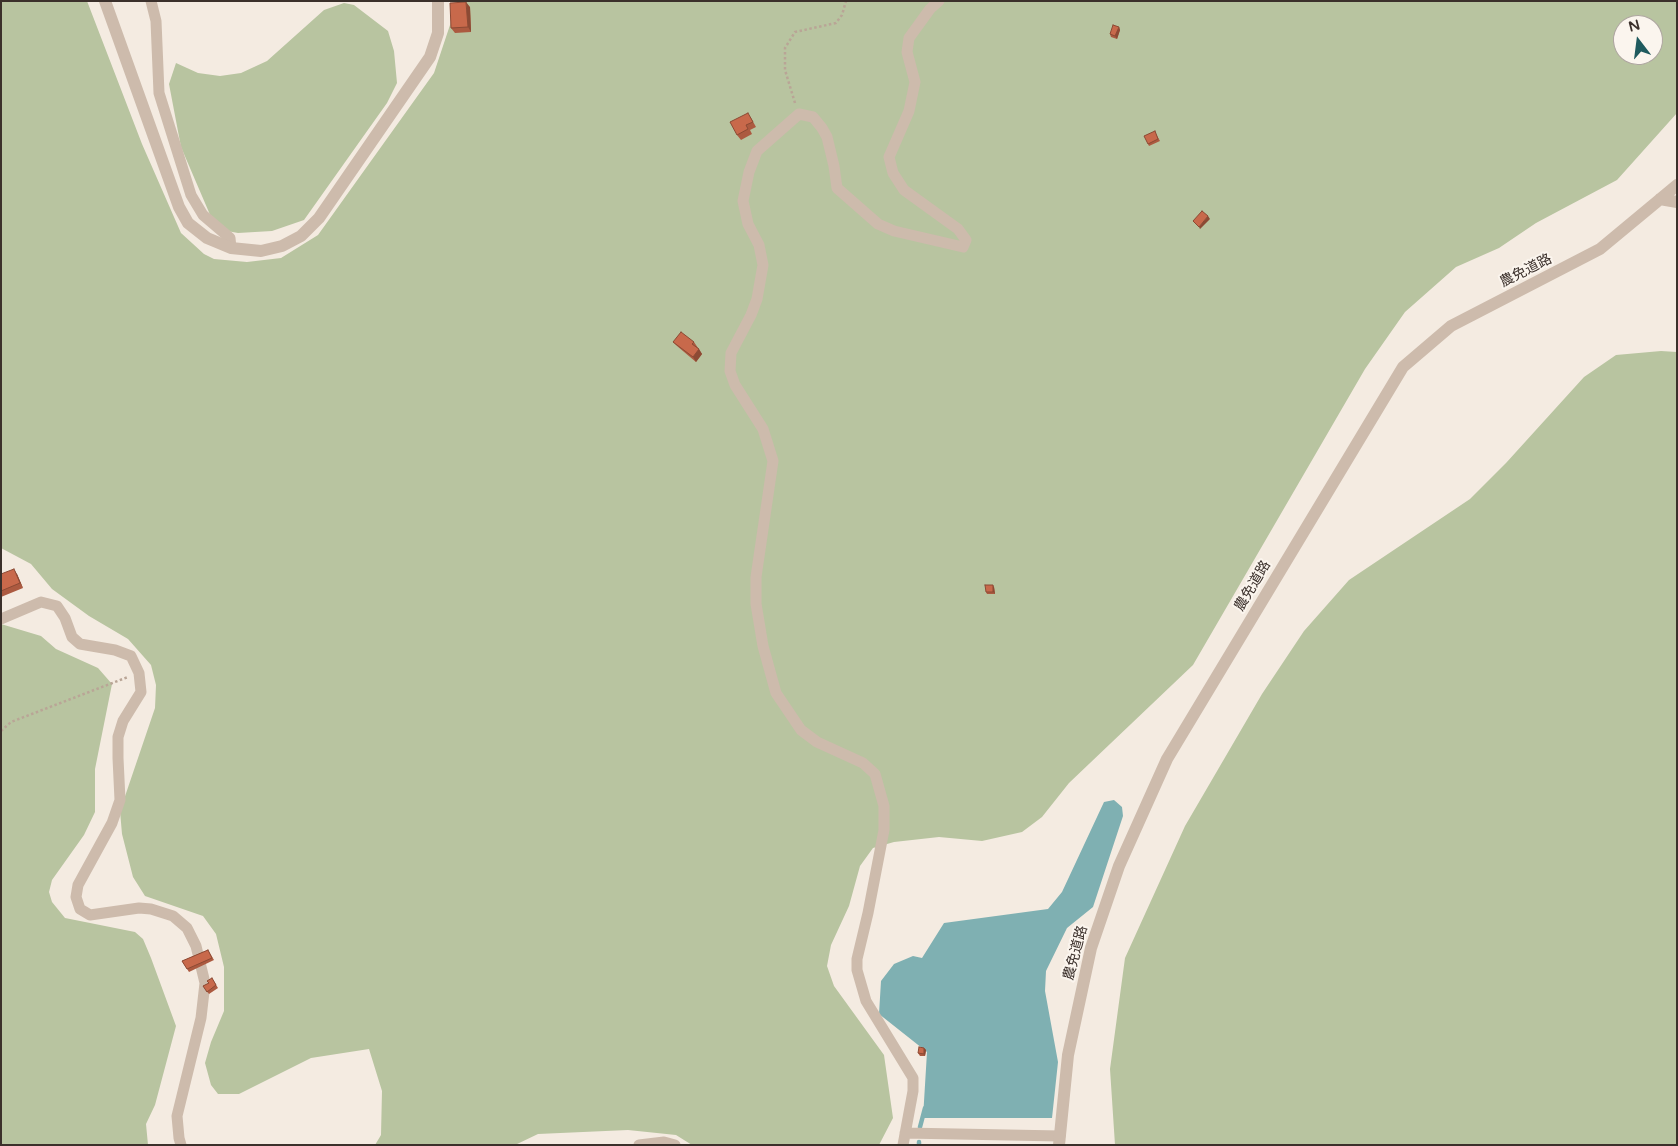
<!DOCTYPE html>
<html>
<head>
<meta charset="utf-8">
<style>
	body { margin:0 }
	#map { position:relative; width:1678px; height:1146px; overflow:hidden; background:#f4ebe1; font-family:"Varela Round",sans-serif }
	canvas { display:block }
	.frame { position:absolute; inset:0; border:2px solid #3b302b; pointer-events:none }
	.north { position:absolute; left:1613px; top:15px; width:50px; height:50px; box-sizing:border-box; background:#fbf5ee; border:1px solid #aea6a0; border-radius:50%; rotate:345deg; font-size:14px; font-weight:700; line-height:20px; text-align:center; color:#3b302b }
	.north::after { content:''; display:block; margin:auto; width:18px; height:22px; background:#1f5a5e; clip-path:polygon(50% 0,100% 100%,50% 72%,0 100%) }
</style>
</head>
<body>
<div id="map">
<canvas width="1678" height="1146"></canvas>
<div class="frame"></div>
<div class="north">N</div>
</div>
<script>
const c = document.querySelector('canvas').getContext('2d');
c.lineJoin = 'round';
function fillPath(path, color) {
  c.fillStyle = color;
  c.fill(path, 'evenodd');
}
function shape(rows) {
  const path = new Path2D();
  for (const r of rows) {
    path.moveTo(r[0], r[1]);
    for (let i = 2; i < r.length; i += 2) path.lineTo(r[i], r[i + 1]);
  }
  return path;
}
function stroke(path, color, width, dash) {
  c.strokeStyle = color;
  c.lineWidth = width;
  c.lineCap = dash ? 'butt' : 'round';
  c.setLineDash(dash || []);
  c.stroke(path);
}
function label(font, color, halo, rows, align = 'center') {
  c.font = font + ' "Varela Round","Noto Sans JP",sans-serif';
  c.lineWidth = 4;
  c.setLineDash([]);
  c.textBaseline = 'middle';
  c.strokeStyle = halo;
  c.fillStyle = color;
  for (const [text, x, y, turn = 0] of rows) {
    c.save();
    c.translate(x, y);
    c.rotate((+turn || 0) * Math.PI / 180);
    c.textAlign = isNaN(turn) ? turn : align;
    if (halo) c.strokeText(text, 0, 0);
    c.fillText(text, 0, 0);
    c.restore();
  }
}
fillPath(shape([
	[1,1,87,1,142,144,181,233,204,254,214,259,247,262,281,258,318,235,434,73,458,1,1677,1,1677,113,1617,180,1536,223,1499,248,1456,267,1405,312,1365,369,1193,665,1069,783,1042,817,1022,832,982,841,939,837,894,842,873,848,860,866,849,906,831,945,827,966,834,986,884,1055,893,1118,879,1145,692,1145,676,1135,628,1130,538,1134,515,1145,375,1145,381,1135,382,1091,369,1049,311,1058,239,1094,218,1094,211,1085,205,1063,211,1042,224,1011,224,967,216,934,203,916,145,896,133,877,122,834,120,811,155,708,156,685,151,665,128,639,89,616,52,589,31,564,1,548],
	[1623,25,1653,25,1653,55,1623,55],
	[344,3,354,5,388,31,394,51,397,83,387,103,304,220,272,231,238,233,227,231,211,217,181,147,169,84,176,63,198,73,220,76,241,73,267,61,324,10],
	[1661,351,1677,352,1677,1145,1115,1145,1110,1069,1125,958,1185,826,1262,694,1304,631,1349,580,1470,499,1506,463,1584,377,1616,355],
	[1,624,41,636,56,649,98,668,112,684,95,769,95,812,84,835,52,880,49,892,52,902,65,918,135,932,143,939,151,958,176,1026,155,1105,146,1124,148,1145,1,1145]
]), '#b8c4a0');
fillPath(shape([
	[1114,800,1122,807,1123,816,1093,907,1067,928,1046,971,1045,991,1058,1062,1052,1118,923,1118,927,1052,879,1014,881,981,894,964,913,956,922,958,944,923,1048,909,1062,892,1104,802]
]), '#7fb0b2');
stroke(shape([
	[920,1127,925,1108],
	[919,1142,919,1145]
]), '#7fb0b2', 4.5);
stroke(shape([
	[795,103,785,70,785,48,795,32,836,23,842,15,846,1],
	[1,731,11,722,128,677]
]), '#b9a596', 2.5, [2.5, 2.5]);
stroke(shape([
	[151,1,156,21,159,93,191,195,203,215,230,238,231,248],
	[1,619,41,602,57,606,65,618,72,637,80,644,115,650,131,656,139,673,141,692,123,721,118,737,118,758,120,800,112,823,78,885,76,897,80,909,90,915,139,908,151,909,173,916,187,928,196,946,205,983,201,1018,177,1116,179,1138,181,1145],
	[905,1133,1060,1136],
	[639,1145,664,1142,675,1145],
	[903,1145,913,1091,913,1078,866,1001,857,970,857,959,868,913,884,830,884,806,875,774,863,763,817,742,801,730,776,693,763,646,756,604,756,577,773,461,763,429,735,385,730,371,731,353,751,315,757,299,763,265,759,245,748,224,743,201,749,172,757,151,799,114,813,117,822,128,827,137,834,166,837,188,878,224,894,231,963,247,966,240,958,229,904,190,893,173,889,157,909,111,915,82,907,52,909,38,930,9,939,1]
]), '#cdbbac', 11);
stroke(shape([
	[105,1,179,207,188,223,207,238,231,248,261,251,282,246,301,236,319,218,430,57,438,33,438,1],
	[1660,199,1677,202],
	[1059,1145,1068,1055,1091,948,1119,866,1167,759,1403,367,1451,326,1600,249,1677,185]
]), '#cdbbac', 12);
fillPath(shape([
	[470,7,471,32,455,33,451,28],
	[1119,27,1120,30,1117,39,1111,37,1110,34],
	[751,118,756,127,750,130,752,134,741,140,737,135],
	[1156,134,1160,141,1149,146,1148,144],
	[673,342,694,342,702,354,696,362,677,346],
	[1,572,3,574,17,574,23,588,1,597],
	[994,587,995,594,987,594,986,592],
	[208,950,214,960,189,972,182,961],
	[212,978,218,988,209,994,203,986,209,983],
	[924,1048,926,1050,925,1056,920,1056,918,1053]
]), '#ac5a40');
fillPath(shape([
	[466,2,470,7,471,32,468,27],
	[1119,27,1120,30,1117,39,1115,36],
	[1208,216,1210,219,1200,229,1199,227],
	[699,349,702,354,696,362,693,357],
	[14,569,17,574,23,588,20,583],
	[993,585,994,587,995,594,993,592],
	[924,1048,926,1050,925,1056,924,1054]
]), '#8c4a34');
const building = shape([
	[466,2,468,27,451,28,450,3,466,2],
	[1113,25,1119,27,1115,36,1110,34,1113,25],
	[748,113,753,122,746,125,748,129,737,135,730,122,748,113],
	[1155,131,1158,139,1148,144,1144,136,1155,131],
	[1202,211,1208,216,1199,227,1193,221,1202,211],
	[681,332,694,342,692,344,699,349,693,357,673,342,681,332],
	[14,569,20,583,1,591,1,574,14,569],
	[985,585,993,585,993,592,986,592,985,585],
	[208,950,212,958,187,969,182,961,208,950],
	[212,978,216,985,207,992,203,986,209,983,207,981,212,978],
	[919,1047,924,1048,924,1054,918,1053,919,1047]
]);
fillPath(building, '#c8694b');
stroke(building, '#8c4a34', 1);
label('14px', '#3b302b', '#fbf5ee', [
	["農免道路",1526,271,-27],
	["農免道路",1253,586,-59],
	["農免道路",1076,953,-75]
]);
</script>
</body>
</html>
